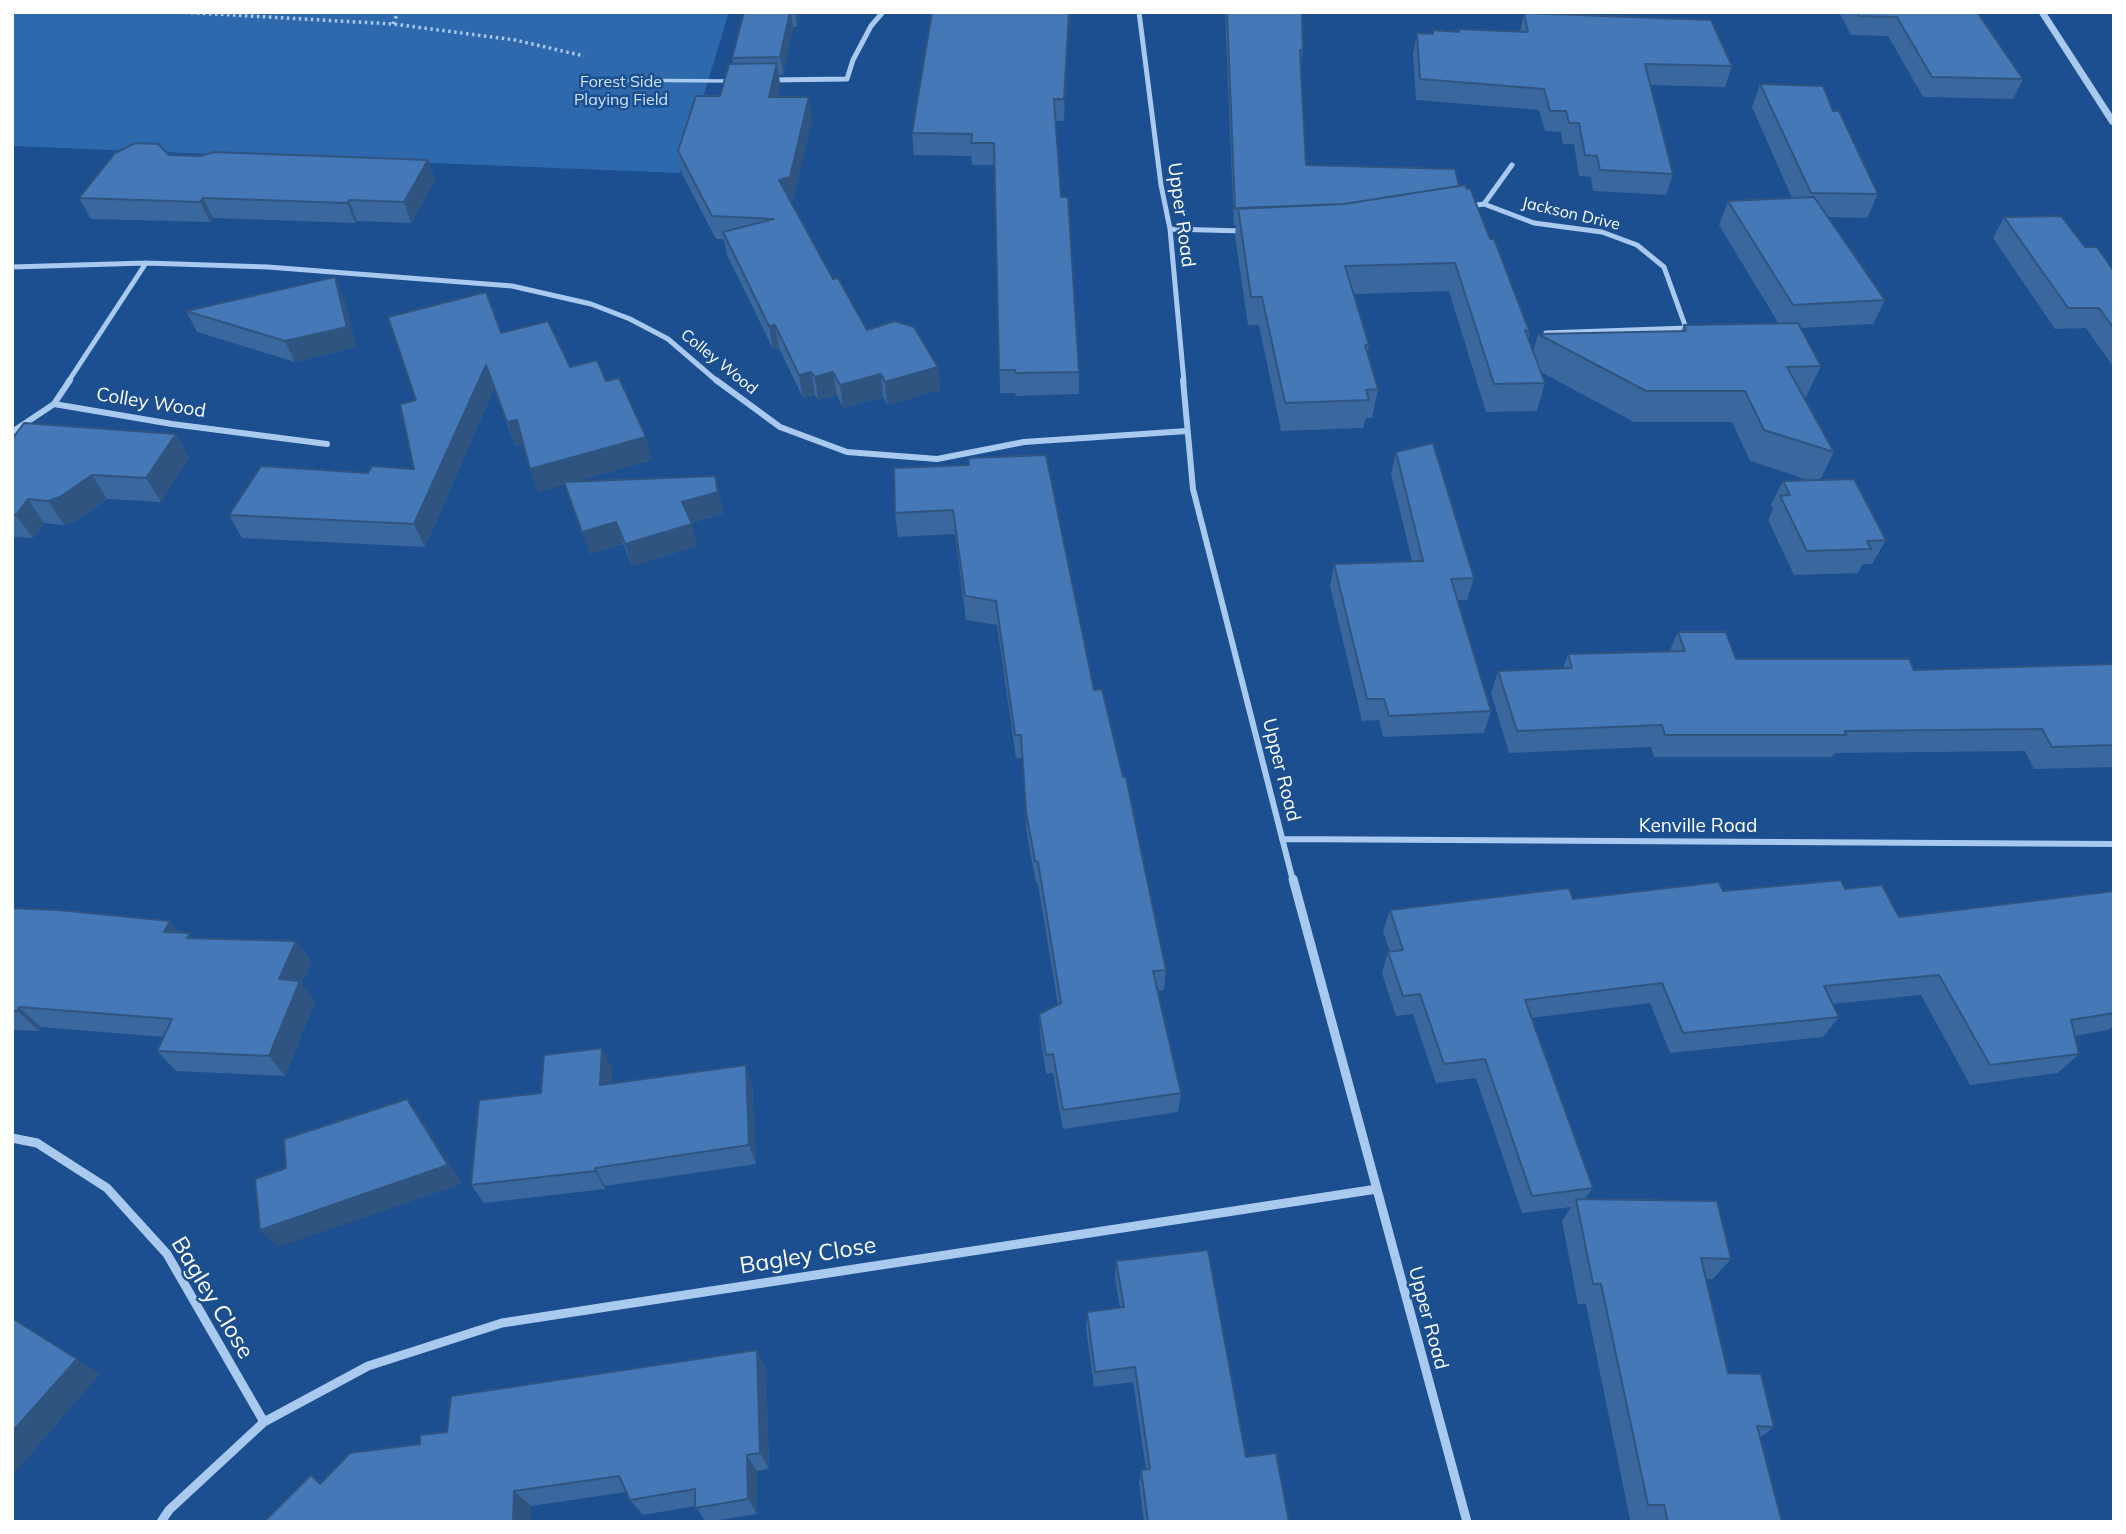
<!DOCTYPE html>
<html>
<head>
<meta charset="utf-8">
<style>
	body { margin:0 }
	#map { position:relative; width:2126px; height:1534px; overflow:hidden; background:#1b4f8f; font-family:Mulish,sans-serif }
	canvas { display:block }
	.frame { position:absolute; inset:0; border:14px solid #fff; pointer-events:none }
</style>
</head>
<body>
<div id="map">
<canvas width="2126" height="1534"></canvas>
<div class="frame"></div>
</div>
<script>
const c = document.querySelector('canvas').getContext('2d');
c.lineJoin = 'round';
function fillPath(path, color) {
  c.fillStyle = color;
  c.fill(path, 'evenodd');
}
function shape(rows) {
  const path = new Path2D();
  for (const r of rows) {
    path.moveTo(r[0], r[1]);
    for (let i = 2; i < r.length; i += 2) path.lineTo(r[i], r[i + 1]);
  }
  return path;
}
function stroke(path, color, width, dash) {
  c.strokeStyle = color;
  c.lineWidth = width;
  c.lineCap = dash ? 'butt' : 'round';
  c.setLineDash(dash || []);
  c.stroke(path);
}
function label(font, color, halo, rows, align = 'center') {
  c.font = font + ' Mulish,sans-serif';
  c.lineWidth = 5;
  c.setLineDash([]);
  c.textBaseline = 'middle';
  c.strokeStyle = halo;
  c.fillStyle = color;
  for (const [text, x, y, turn = 0] of rows) {
    c.save();
    c.translate(x, y);
    c.rotate((+turn || 0) * Math.PI / 180);
    c.textAlign = isNaN(turn) ? turn : align;
    if (halo) c.strokeText(text, 0, 0);
    c.fillText(text, 0, 0);
    c.restore();
  }
}
fillPath(shape([
	[12,12,729,12,680,173,12,146]
]), '#2e69ad');
stroke(shape([
	[179,12,393,24,515,40,584,56],
	[393,24,398,12]
]), '#a9c9ee', 3.5, [2.5, 3.5]);
stroke(shape([
	[606,80,729,81]
]), '#a9c9ee', 3.5);
stroke(shape([
	[1139,12,1161,185,1170,229,1184,382],
	[771,80,847,79,853,60,871,26,883,12],
	[1484,204,1512,165],
	[1470,206,1484,204,1534,223,1602,232,1637,245,1664,267,1686,328],
	[1170,229,1243,231],
	[12,267,146,263,268,267,512,286,591,304,630,319,668,339,718,382],
	[1546,333,1688,328],
	[68,382,146,263]
]), '#a9c9ee', 5);
stroke(shape([
	[716,380,780,427,847,452,937,459,1024,442,1187,431],
	[1183,380,1193,489,1293,881],
	[54,404,172,424,327,444],
	[12,432,54,404,70,380],
	[1282,839,2114,844]
]), '#a9c9ee', 6);
stroke(shape([
	[1293,879,1467,1522],
	[12,1138,37,1143,107,1188,167,1254,264,1422],
	[161,1522,169,1510,264,1422,368,1366,502,1323,1377,1189]
]), '#a9c9ee', 9);
fillPath(shape([
	[2038,12,2046,12,2114,117,2114,126,2110,124,2038,12]
]), '#a9c9ee');
fillPath(shape([
	[744,12,800,12,797,27,793,27,783,75,779,75,780,85,778,97,812,120,793,200,790,201,833,279,867,330,938,367,940,390,887,405,883,397,843,408,837,395,818,400,815,395,803,398,779,348,773,349,727,255,724,239,716,239,682,174,678,151,720,96,733,64,732,58],
	[932,12,1070,12,1064,121,1055,121,1061,197,1079,372,1079,394,1016,396,1015,393,1000,393,995,165,972,165,971,156,914,155,912,133],
	[1225,12,1302,12,1303,50,1300,67,1306,165,1459,186,1490,239,1530,333,1528,339,1533,352,1538,334,1681,331,1684,325,1779,324,1719,225,1728,201,1792,198,1752,107,1760,84,1833,111,1878,194,1867,218,1828,217,1885,300,1873,324,1800,328,1821,366,1806,397,1804,398,1834,452,1820,480,1886,540,1872,564,1863,564,1858,573,1794,575,1768,520,1773,509,1771,505,1783,481,1808,480,1750,461,1732,422,1634,422,1541,372,1545,383,1537,411,1486,412,1449,291,1354,294,1369,345,1367,354,1378,389,1372,418,1366,418,1363,428,1281,431,1259,325,1248,325,1235,236,1236,225,1234,225],
	[1839,12,1977,12,2023,79,2013,99,1923,97,1888,36,1851,35],
	[1524,13,1732,66,1725,87,1650,85,1673,174,1666,195,1593,191,1591,177,1579,176,1574,144,1563,144,1561,132,1545,131,1539,110,1416,100,1413,54,1417,33,1432,34,1433,30,1458,32,1459,29,1520,32],
	[169,155,428,160,435,180,411,223,357,221,355,223,213,218,210,222,91,219,79,198],
	[2004,217,2085,247,2113,270,2114,269,2114,368,2086,328,2055,329,1993,238],
	[344,298,356,347,295,362,197,332,186,311],
	[501,333,570,367,606,381,652,460,576,481,720,499,723,514,691,523,697,546,632,566,623,544,590,554,565,484,538,492,523,444,515,446,494,389,425,547,242,538,229,515,368,473,414,469,416,400],
	[176,434,189,458,161,502,107,499,76,521,64,525,44,523,33,538,12,537,12,439],
	[1396,452,1474,578,1467,600,1458,600,1491,711,1484,733,1383,737,1379,720,1362,721,1330,586,1334,564,1412,561,1391,474],
	[969,465,1094,690,1166,970,1164,990,1157,991,1181,1093,1178,1112,1063,1129,1053,1073,1046,1074,1040,1034,1039,1014,1058,1005,1038,884,1036,883,1027,835,1022,758,1016,758,997,625,966,620,955,534,898,537,895,513],
	[1678,632,1736,659,1914,670,2114,664,2114,767,2034,769,2025,751,1835,753,1832,757,1654,757,1651,747,1509,753,1491,693,1498,671,1563,668,1568,654,1669,652],
	[1845,889,1899,917,2114,891,2114,1025,2108,1030,2075,1036,2079,1054,2058,1073,1970,1085,1921,995,1832,1004,1839,1017,1823,1037,1670,1053,1650,1003,1531,1018,1593,1188,1585,1199,1731,1259,1713,1279,1706,1279,1728,1373,1774,1427,1760,1438,1782,1522,1646,1522,1646,1520,1630,1520,1586,1304,1578,1304,1562,1221,1571,1207,1522,1213,1476,1078,1436,1083,1413,1014,1396,1016,1382,973,1388,952,1390,952,1383,931,1390,910,1723,891],
	[12,908,170,921,180,933,194,938,296,941,311,962,302,984,315,1001,285,1076,176,1071,157,1051,164,1037,41,1027,39,1031,12,1030],
	[612,1068,611,1084,752,1084,756,1164,605,1186,605,1189,484,1203,471,1185,541,1093],
	[1116,1261,1246,1457,1289,1522,1144,1522,1139,1483,1141,1470,1146,1469,1133,1382,1094,1387,1086,1328,1087,1312,1120,1308,1115,1278],
	[766,1369,769,1469,757,1471,757,1514,706,1522,695,1506,643,1515,630,1500,626,1492,531,1506,530,1522,264,1522,321,1482,447,1432]
]), '#3a679d');
fillPath(shape([
	[790,12,791,12,793,27,783,75,780,57],
	[795,12,800,12,797,27],
	[1069,12,1070,12,1064,121,1064,99],
	[777,63,780,85,773,120,769,97],
	[809,97,812,120,793,200,783,202,779,180],
	[428,160,435,180,411,223,404,202],
	[203,198,213,218,210,222,200,202],
	[349,200,357,221,355,223,347,203],
	[335,277,344,298,356,347,295,362,285,341],
	[775,325,779,348,773,349,769,326],
	[486,365,494,389,425,547,414,524],
	[938,367,940,390,887,405,885,382],
	[811,372,815,395,803,398,799,375],
	[833,372,837,395,818,400,815,377],
	[881,374,883,397,843,408,840,385],
	[517,420,525,443,515,446,507,422],
	[176,434,189,458,161,502,146,478],
	[646,437,652,460,538,492,530,469],
	[92,475,107,499,76,521,64,525,48,501],
	[715,476,723,514,687,524,682,502],
	[28,499,44,523,33,538,16,515],
	[616,522,623,544,590,554,582,532],
	[692,524,697,546,632,566,625,544],
	[170,921,188,942,164,932],
	[296,941,311,962,302,984,315,1001,285,1076,269,1056,279,979],
	[19,1007,41,1027,39,1031,17,1011],
	[602,1048,612,1068,610,1105,600,1085],
	[746,1065,752,1084,756,1164,749,1145],
	[407,1099,421,1118,462,1184,278,1247,260,1230],
	[595,1168,605,1186,605,1189,595,1171],
	[12,1317,100,1374,12,1476],
	[757,1350,766,1369,769,1469,760,1453],
	[747,1455,757,1471,757,1514,748,1499],
	[514,1491,531,1506,530,1522,513,1522]
]), '#305480');
const building = shape([
	[744,12,790,12,780,57,732,58,744,12],
	[932,12,1069,12,1064,99,1054,99,1061,197,1068,197,1079,372,1015,373,1015,370,999,370,994,143,971,143,972,134,912,133,932,12],
	[1227,12,1302,12,1303,50,1300,50,1306,165,1455,169,1459,186,1344,204,1235,209,1227,12],
	[1857,12,1977,12,2023,79,1932,77,1897,17,1859,16,1857,12],
	[1524,13,1711,20,1732,66,1645,64,1673,174,1600,170,1597,156,1585,155,1579,123,1569,123,1566,111,1550,111,1544,89,1420,79,1417,33,1433,34,1433,30,1459,32,1459,29,1528,32,1524,13],
	[777,63,769,97,809,97,790,177,779,180,833,279,838,278,867,330,895,321,914,327,938,367,885,382,881,374,840,385,833,372,815,377,811,372,799,375,775,325,769,326,723,232,774,219,712,216,678,151,696,96,720,96,729,64,777,63],
	[1760,84,1823,86,1833,111,1839,111,1878,194,1811,193,1760,84],
	[135,143,158,144,169,155,200,156,214,152,428,160,404,202,349,200,347,203,203,198,200,202,79,198,115,153,135,143],
	[1465,185,1467,189,1470,188,1490,239,1494,239,1530,333,1525,330,1545,383,1494,384,1455,263,1345,266,1369,345,1365,345,1378,389,1366,390,1369,400,1285,403,1262,297,1251,297,1238,208,1344,204,1465,185],
	[1814,197,1885,300,1793,305,1728,201,1814,197],
	[2061,216,2085,247,2097,247,2113,270,2114,269,2114,329,2099,308,2068,308,2004,217,2061,216],
	[335,277,347,327,285,341,186,311,335,277],
	[486,292,501,333,548,321,570,367,597,360,606,381,619,378,646,437,530,469,517,420,507,422,486,365,414,524,229,515,261,466,368,473,372,466,414,469,400,404,416,400,388,317,486,292],
	[1798,323,1821,366,1787,367,1834,452,1764,430,1745,391,1646,391,1538,334,1686,331,1684,325,1798,323],
	[24,423,176,434,146,478,92,475,60,497,48,501,28,499,16,515,12,514,12,439,24,423],
	[1433,443,1474,578,1451,579,1491,711,1389,716,1384,699,1367,699,1334,564,1423,561,1396,452,1433,443],
	[1046,455,1094,690,1102,689,1123,777,1126,777,1143,860,1166,970,1153,971,1181,1093,1063,1110,1053,1054,1046,1055,1039,1014,1061,1003,1038,862,1035,861,1026,812,1021,735,1015,735,996,601,965,596,953,510,895,513,894,468,969,465,968,458,1046,455],
	[715,476,718,492,682,502,692,524,625,544,616,522,582,532,564,482,715,476],
	[1854,479,1886,540,1867,541,1871,549,1807,551,1780,496,1790,495,1783,481,1854,479],
	[1678,632,1726,632,1736,659,1909,659,1914,670,2114,664,2114,745,2052,747,2042,729,1845,731,1846,735,1665,735,1662,725,1517,731,1498,671,1572,668,1568,654,1685,651,1678,632],
	[1841,880,1845,889,1882,885,1899,917,2114,891,2114,1013,2071,1020,2079,1054,1990,1065,1939,975,1824,986,1839,1017,1683,1033,1662,983,1525,1000,1593,1188,1532,1196,1485,1059,1444,1064,1420,994,1403,996,1388,952,1403,950,1390,910,1569,888,1573,899,1719,882,1723,891,1841,880],
	[12,908,58,910,170,921,164,932,190,933,187,938,296,941,279,979,300,981,269,1056,157,1051,172,1019,19,1007,17,1011,12,1011,12,908],
	[602,1048,600,1085,746,1065,749,1145,595,1168,595,1171,471,1185,479,1100,541,1093,544,1055,602,1048],
	[407,1099,448,1165,260,1230,255,1179,286,1168,284,1139,407,1099],
	[1576,1199,1717,1201,1731,1259,1701,1258,1728,1373,1761,1374,1774,1427,1757,1426,1782,1522,1668,1522,1664,1505,1648,1505,1601,1284,1593,1284,1576,1199],
	[1208,1250,1246,1457,1276,1453,1289,1522,1148,1522,1141,1470,1150,1469,1135,1367,1095,1372,1087,1312,1124,1307,1116,1261,1208,1250],
	[12,1318,77,1359,12,1432,12,1318],
	[757,1350,760,1453,747,1455,748,1499,695,1508,695,1489,630,1500,619,1476,514,1491,513,1522,264,1522,311,1475,320,1484,350,1453,420,1444,420,1435,447,1432,451,1396,757,1350]
]);
fillPath(building, '#4478b7');
stroke(building, '#305480', 2);
label('16px', '#cfe3fa', '#1b4f8f', [
	["Forest Side",621,82],
	["Playing Field",621,100]
]);
label('16px', '#fff', '#1b4f8f', [
	["Jackson Drive",1571,214,13],
	["Colley Wood",719,362,39]
]);
label('19px', '#fff', '#1b4f8f', [
	["Upper Road",1181,215,82],
	["Colley Wood",151,403,9],
	["Upper Road",1281,770,76],
	["Kenville Road",1698,826],
	["Upper Road",1428,1318,75]
]);
label('23px', '#fff', '#1b4f8f', [
	["Bagley Close",808,1256,-9],
	["Bagley Close",212,1298,59]
]);
</script>
</body>
</html>
